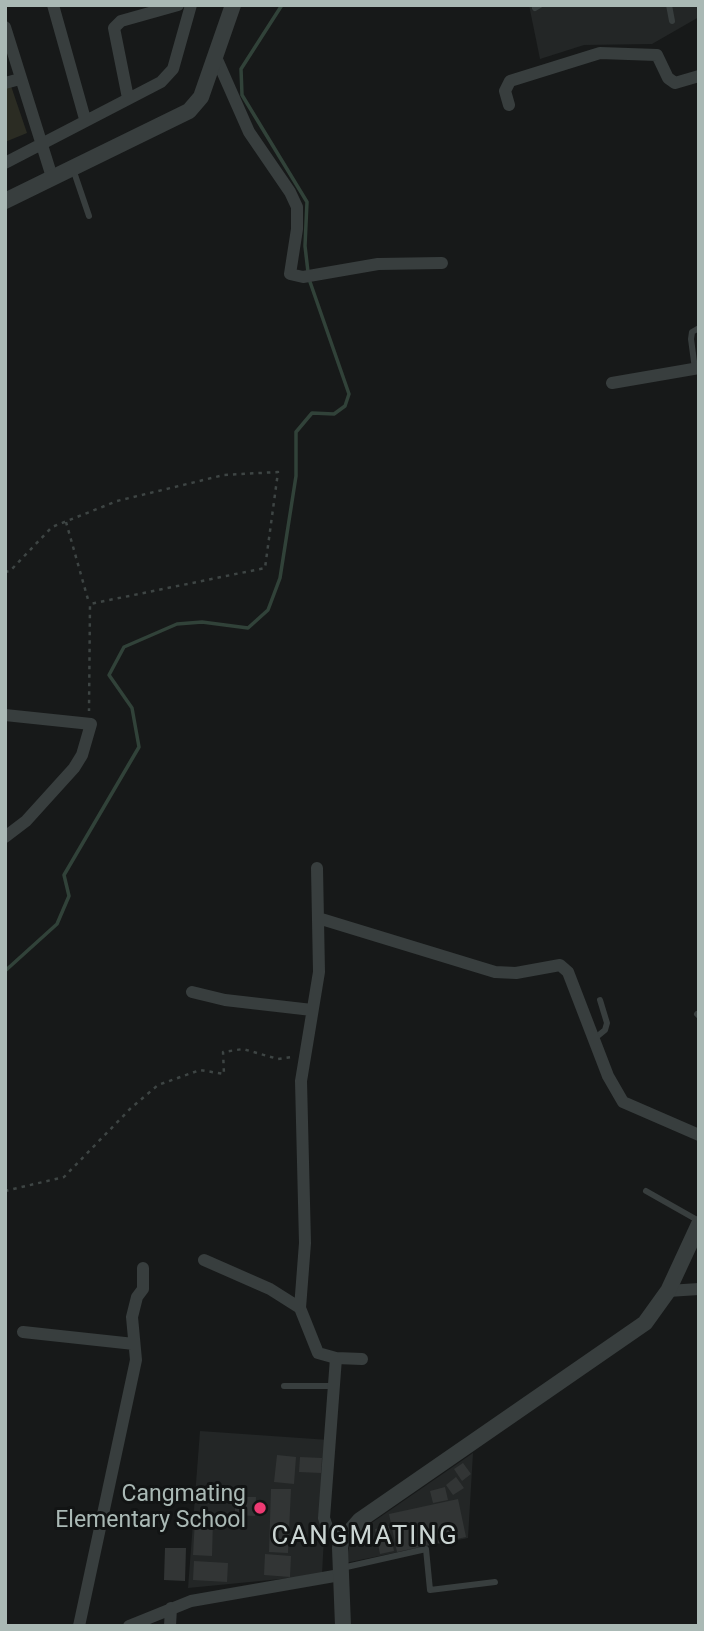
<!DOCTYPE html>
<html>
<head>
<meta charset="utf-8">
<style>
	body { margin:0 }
	#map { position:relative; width:704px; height:1631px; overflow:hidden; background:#171919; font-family:Roboto,sans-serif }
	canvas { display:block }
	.frame { position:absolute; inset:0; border:7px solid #aab9b5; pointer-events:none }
</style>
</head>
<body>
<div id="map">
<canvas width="704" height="1631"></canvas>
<div class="frame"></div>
</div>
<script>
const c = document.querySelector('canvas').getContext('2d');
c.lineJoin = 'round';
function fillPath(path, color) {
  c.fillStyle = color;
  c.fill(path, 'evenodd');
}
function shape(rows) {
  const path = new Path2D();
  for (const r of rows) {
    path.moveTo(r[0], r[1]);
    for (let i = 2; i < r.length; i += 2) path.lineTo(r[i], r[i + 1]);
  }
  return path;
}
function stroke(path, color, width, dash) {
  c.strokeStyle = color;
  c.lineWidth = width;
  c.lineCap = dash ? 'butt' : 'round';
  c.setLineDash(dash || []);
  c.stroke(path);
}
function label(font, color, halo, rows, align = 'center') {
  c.font = font + ' Roboto,sans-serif';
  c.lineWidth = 6;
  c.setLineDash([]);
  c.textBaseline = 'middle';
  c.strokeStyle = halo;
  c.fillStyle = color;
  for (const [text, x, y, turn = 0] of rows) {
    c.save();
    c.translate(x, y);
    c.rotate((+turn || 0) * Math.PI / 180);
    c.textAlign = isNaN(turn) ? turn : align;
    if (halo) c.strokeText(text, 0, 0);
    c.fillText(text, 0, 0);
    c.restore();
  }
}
fillPath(shape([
	[529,5,699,5,699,17,652,44,584,45,540,59],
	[200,1431,329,1440,322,1575,188,1588],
	[473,1453,468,1538,345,1563,351,1540,370,1524]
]), '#232626');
fillPath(shape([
	[10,83,27,133,5,142,5,84]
]), '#2b2c23');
stroke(shape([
	[282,5,241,69,242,95,307,202,305,246,308,272],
	[5,971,57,924,69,896,64,875,139,747,132,708,109,675,124,647,177,624,202,622,248,628,268,610,280,578,296,476,296,432,312,413,334,414,345,406,349,394,309,279]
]), '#314239', 3.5);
fillPath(shape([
	[277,1455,296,1457,294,1484,274,1482],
	[300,1457,322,1458,321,1473,299,1472],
	[463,1463,471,1474,462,1481,454,1469],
	[456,1477,464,1488,453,1495,446,1485],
	[445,1487,448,1500,433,1503,430,1491],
	[271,1489,291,1489,288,1553,269,1552],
	[235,1497,256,1497,255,1516,235,1515],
	[458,1499,466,1537,397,1552,389,1514],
	[195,1519,213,1521,212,1556,193,1555],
	[389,1526,394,1551,380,1554,375,1529],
	[165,1548,186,1548,185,1581,164,1580],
	[265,1554,291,1556,290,1577,264,1575],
	[194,1561,228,1563,227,1582,193,1580]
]), '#323535');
stroke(shape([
	[66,522,89,603],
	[5,572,10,571,52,527,117,501,224,475,278,472,265,568,90,604,89,711],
	[5,1191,64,1177,131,1108,158,1085,200,1070,224,1074,223,1052,243,1049,278,1059,292,1057]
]), '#3e4544', 2.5, [3.5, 5]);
stroke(shape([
	[669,5,672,21],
	[535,8,540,5],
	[73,169,89,216],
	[695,369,691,339,692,332,699,328],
	[697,1014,699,1016],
	[594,1039,605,1030,607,1023,600,1000],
	[646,1191,699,1221],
	[284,1386,335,1386],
	[342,1568,426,1549,430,1590,495,1582]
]), '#383e3e', 6);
stroke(shape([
	[53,5,85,119],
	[5,27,52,177],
	[215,55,249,132,290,192,297,207,297,229,290,274,303,277,378,264,442,263],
	[5,83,20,79],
	[128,98,114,28,121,21,178,5],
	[509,105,505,91,510,81,600,53,657,55,668,78,675,83,699,76],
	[5,163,161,82,173,69,191,5],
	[612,383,699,368],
	[5,715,91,724,82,755,74,768,26,821,5,837],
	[317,868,319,972,301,1081,305,1243,300,1308,318,1353,336,1358],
	[318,918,495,972,516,973,560,965,568,972,608,1076,623,1102,699,1135],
	[192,992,225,1000,312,1010],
	[204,1260,270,1289,300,1308],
	[668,1291,699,1289],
	[23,1332,134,1344],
	[341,1542,327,1527,324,1518,336,1358,362,1359],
	[79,1626,136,1360,132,1317,137,1297,143,1289,143,1268],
	[129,1626,191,1601,340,1575],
	[170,1626,171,1608]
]), '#383e3e', 12);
stroke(shape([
	[5,201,189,111,201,97,233,5],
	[343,1626,340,1548,341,1542,360,1520,645,1323,668,1291,699,1224]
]), '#383e3e', 16);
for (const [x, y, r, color] of [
	[260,1508,7,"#ee3a73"]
]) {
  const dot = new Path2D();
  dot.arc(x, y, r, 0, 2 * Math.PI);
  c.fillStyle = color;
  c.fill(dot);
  stroke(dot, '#121414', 2.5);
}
label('23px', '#aab9b5', '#121414', [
	["Cangmating",246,1495],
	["Elementary School",246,1521]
], 'right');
c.letterSpacing = '2px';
label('26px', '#cbd5d3', '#121414', [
	["CANGMATING",365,1537]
]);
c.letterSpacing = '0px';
</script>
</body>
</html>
